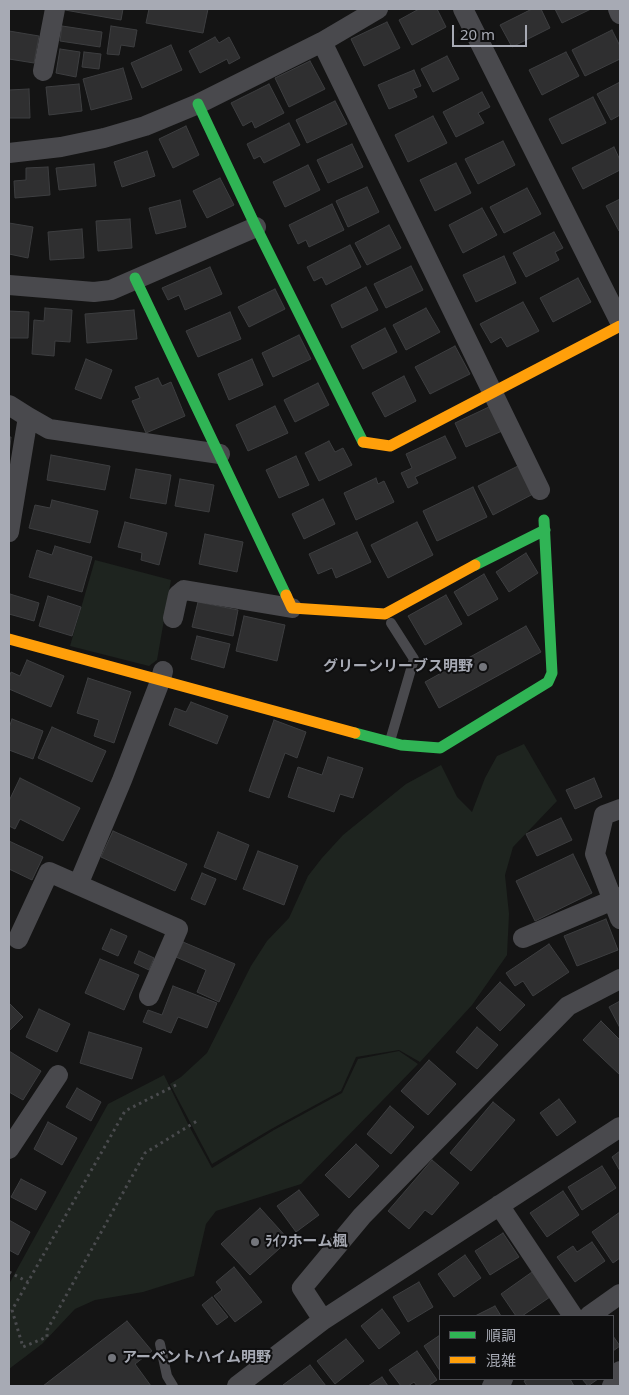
<!DOCTYPE html>
<html>
<head>
<meta charset="utf-8">
<style>
	body { margin:0 }
	#map { position:relative; width:629px; height:1395px; overflow:hidden; background:#141414; font-family:"Noto Sans","Noto Sans JP",sans-serif }
	canvas { display:block }
	.frame { position:absolute; inset:0; border:10px solid #a7aab4; pointer-events:none }
	.legend { position:absolute; left:439px; top:1315px; width:175px; height:65px; box-sizing:border-box; background:#0f0f10; border:1px solid #4c4d52; margin:0; padding:6px 9px; list-style:none; font-size:15px; color:#a7aab4 }
	.legend li { display:flex; align-items:center; gap:10px; height:25px }
	.legend b { width:25px; border:1px solid #4c4d52 }
	.scale { position:absolute; left:452px; top:25px; width:75px; height:22px; box-sizing:border-box; border:2px solid #a7aab4; border-top:0; padding-left:6px; font-size:15px; line-height:18px; white-space:nowrap; color:#a7aab4; -webkit-text-stroke:4px #0f0f10; paint-order:stroke }
</style>
</head>
<body>
<div id="map">
<canvas width="629" height="1395"></canvas>
<div class="frame"></div>
<ul class="legend">
<li><b style="height:6px;background:#30b455"></b>順調</li>
<li><b style="height:6px;background:#ff9f0a"></b>混雑</li>
</ul>
<div class="scale">20 m</div>
</div>
<script>
const c = document.querySelector('canvas').getContext('2d');
c.lineJoin = 'round';
function fillPath(path, color) {
  c.fillStyle = color;
  c.fill(path, 'evenodd');
}
function shape(rows) {
  const path = new Path2D();
  for (const r of rows) {
    path.moveTo(r[0], r[1]);
    for (let i = 2; i < r.length; i += 2) path.lineTo(r[i], r[i + 1]);
  }
  return path;
}
function stroke(path, color, width, dash) {
  c.strokeStyle = color;
  c.lineWidth = width;
  c.lineCap = dash ? 'butt' : 'round';
  c.setLineDash(dash || []);
  c.stroke(path);
}
function label(font, color, halo, rows, align = 'center') {
  c.font = font + ' "Noto Sans","Noto Sans JP",sans-serif';
  c.lineWidth = 4;
  c.setLineDash([]);
  c.textBaseline = 'middle';
  c.strokeStyle = halo;
  c.fillStyle = color;
  for (const [text, x, y, turn = 0] of rows) {
    c.save();
    c.translate(x, y);
    c.rotate((+turn || 0) * Math.PI / 180);
    c.textAlign = isNaN(turn) ? turn : align;
    if (halo) c.strokeText(text, 0, 0);
    c.fillText(text, 0, 0);
    c.restore();
  }
}
fillPath(shape([
	[95,560,171,580,157,660,149,666,70,646],
	[524,744,557,801,513,847,505,875,509,914,507,955,472,1005,420,1062,399,1050,356,1057,341,1091,273,1128,212,1164,170,1084,181,1077,207,1053,251,966,267,941,289,918,308,876,322,858,343,835,406,784,441,765,457,797,472,812,485,778,497,756],
	[399,1051,418,1064,301,1184,216,1211,206,1224,194,1276,143,1292,95,1300,75,1309,42,1344,9,1369,9,1284,108,1104,164,1075,189,1126,212,1168,274,1130,342,1093,358,1059]
]), '#1e241f');
const building = shape([
	[65,9,123,9,121,20,65,10,65,9],
	[149,9,208,9,203,33,146,23,149,9],
	[419,9,437,9,446,27,412,45,399,20,419,9],
	[532,9,541,9,550,28,512,47,500,25,532,9],
	[555,9,591,9,562,23,555,9],
	[387,22,400,48,364,66,351,39,387,22],
	[62,26,102,32,100,47,60,41,62,26],
	[111,26,137,30,134,47,121,45,119,55,107,54,111,26],
	[612,30,620,46,620,59,585,76,572,50,612,30],
	[9,31,39,36,34,63,9,59,9,31],
	[215,37,219,43,229,37,240,58,229,64,227,59,200,73,189,51,215,37],
	[171,45,182,70,142,88,131,63,171,45],
	[60,49,80,52,76,77,56,73,60,49],
	[84,52,101,54,99,69,82,67,84,52],
	[566,52,579,76,542,95,529,70,566,52],
	[447,56,459,79,433,92,421,69,447,56],
	[310,61,325,89,289,107,275,78,310,61],
	[123,68,132,99,91,110,83,79,123,68],
	[414,70,421,86,413,89,417,97,389,109,378,85,414,70],
	[620,82,620,115,611,120,597,94,620,82],
	[79,84,82,111,49,115,46,87,79,84],
	[269,84,284,113,255,128,252,121,243,126,231,103,269,84],
	[29,89,30,118,9,118,9,90,29,89],
	[482,92,490,107,478,113,484,123,456,137,443,112,482,92],
	[593,97,606,123,562,144,549,119,593,97],
	[335,101,347,124,307,143,296,120,335,101],
	[433,116,447,143,408,162,395,135,433,116],
	[289,123,300,145,264,163,260,156,254,159,247,144,289,123],
	[186,126,199,155,173,168,159,139,186,126],
	[503,141,515,165,478,184,465,159,503,141],
	[352,144,363,167,328,183,317,160,352,144],
	[614,147,620,160,620,170,583,189,572,168,614,147],
	[147,151,155,176,122,187,114,162,147,151],
	[456,163,471,193,435,211,420,180,456,163],
	[94,164,96,186,59,190,56,168,94,164],
	[308,165,320,190,285,207,273,182,308,165],
	[48,167,50,195,15,198,14,181,26,180,26,168,48,167],
	[220,178,234,205,207,218,193,191,220,178],
	[367,187,379,212,348,227,336,201,367,187],
	[527,188,541,214,504,233,490,207,527,188],
	[620,199,620,230,619,231,606,206,620,199],
	[180,200,186,227,156,234,149,208,180,200],
	[332,204,344,230,309,247,306,240,298,244,289,225,332,204],
	[482,208,497,235,463,253,449,225,482,208],
	[130,219,132,248,98,251,96,221,130,219],
	[9,223,33,227,28,258,9,254,9,223],
	[389,225,401,248,367,265,355,243,389,225],
	[82,229,84,258,50,260,48,232,82,229],
	[554,232,563,248,555,252,559,260,526,277,513,253,554,232],
	[350,245,361,267,326,285,322,277,314,281,307,267,350,245],
	[504,256,516,283,476,302,463,275,504,256],
	[411,266,423,290,386,308,374,284,411,266],
	[210,267,222,294,185,310,179,295,168,300,162,288,210,267],
	[578,278,591,302,553,322,540,298,578,278],
	[366,287,378,310,342,328,331,305,366,287],
	[275,289,285,309,249,327,238,307,275,289],
	[523,302,539,331,507,347,501,337,491,343,480,324,523,302],
	[45,308,72,310,70,342,55,341,54,356,32,354,34,320,44,321,45,308],
	[426,308,440,332,406,350,393,325,426,308],
	[134,310,137,339,87,343,85,314,134,310],
	[9,311,29,312,28,338,9,338,9,311],
	[230,312,241,339,198,357,186,331,230,312],
	[385,328,397,352,363,369,351,346,385,328],
	[299,335,311,359,273,377,262,353,299,335],
	[455,346,470,374,430,394,415,367,455,346],
	[86,359,112,370,101,399,75,389,86,359],
	[252,359,263,385,229,400,218,374,252,359],
	[404,376,416,401,385,417,372,393,404,376],
	[158,378,162,386,171,382,185,416,146,433,132,401,140,398,135,387,158,378],
	[318,383,329,405,295,422,284,400,318,383],
	[275,406,288,433,248,451,236,425,275,406],
	[491,406,502,431,466,447,455,423,491,406],
	[445,436,456,458,415,477,418,483,408,488,401,473,412,468,406,454,445,436],
	[9,437,11,437,9,455,9,437],
	[329,441,335,452,343,448,352,465,319,481,305,453,329,441],
	[51,455,110,466,105,490,47,480,51,455],
	[296,456,309,485,279,498,266,470,296,456],
	[520,465,535,493,493,515,478,486,520,465],
	[136,469,171,475,166,504,130,498,136,469],
	[376,478,378,484,384,481,394,502,356,520,344,493,376,478],
	[180,479,214,485,209,512,175,506,180,479],
	[473,487,487,517,437,541,423,511,473,487],
	[323,499,335,524,304,539,292,514,323,499],
	[52,500,98,511,90,543,29,528,35,505,50,508,52,500],
	[125,522,167,533,159,565,141,560,142,553,118,547,125,522],
	[417,522,433,555,388,578,371,545,417,522],
	[357,532,371,562,336,578,332,568,318,574,309,554,357,532],
	[205,534,243,542,237,572,199,564,205,534],
	[55,546,92,557,82,592,29,577,37,550,52,555,55,546],
	[526,553,538,573,509,592,496,572,526,553],
	[484,574,498,599,468,616,454,592,484,574],
	[10,594,39,603,34,621,9,614,10,594],
	[446,595,462,624,425,645,408,616,446,595],
	[48,596,81,607,72,636,39,626,48,596],
	[198,602,238,610,233,636,192,627,198,602],
	[244,616,285,625,277,661,236,651,244,616],
	[526,626,541,652,439,708,425,682,526,626],
	[197,636,230,644,224,668,191,659,197,636],
	[27,660,64,676,51,707,9,689,9,678,11,672,20,676,27,660],
	[88,678,131,692,114,743,94,736,99,720,77,713,88,678],
	[191,702,228,716,217,744,169,725,175,708,186,712,191,702],
	[12,719,43,731,33,759,9,750,9,728,12,719],
	[274,720,306,732,297,758,285,753,269,798,249,791,274,720],
	[52,727,106,751,92,782,38,758,52,727],
	[328,757,363,768,353,798,340,794,334,812,288,797,298,767,322,775,328,757],
	[20,778,80,808,63,841,20,819,15,829,9,826,9,801,20,778],
	[594,778,602,797,575,809,566,790,594,778],
	[561,818,572,840,537,856,526,834,561,818],
	[113,831,187,864,175,891,101,857,113,831],
	[218,832,249,845,236,880,204,867,218,832],
	[9,841,43,857,32,880,9,869,9,841],
	[258,851,298,866,284,905,243,889,258,851],
	[573,854,592,893,535,921,516,881,573,854],
	[202,873,216,879,205,905,191,899,202,873],
	[606,919,618,950,577,966,564,936,606,919],
	[111,929,127,936,118,956,102,949,111,929],
	[183,942,235,964,219,1002,197,992,206,970,176,957,183,942],
	[549,944,569,972,533,996,523,981,515,986,506,973,549,944],
	[139,951,154,958,149,970,134,963,139,951],
	[100,959,139,975,124,1010,85,993,100,959],
	[500,982,525,1005,500,1031,476,1008,500,982],
	[173,986,217,1003,207,1028,178,1017,171,1033,143,1022,148,1010,162,1015,173,986],
	[620,1001,620,1028,609,1007,620,1001],
	[9,1003,23,1017,9,1031,9,1003],
	[39,1009,70,1024,57,1052,26,1037,39,1009],
	[601,1021,620,1040,620,1075,583,1040,601,1021],
	[477,1027,498,1045,477,1069,456,1052,477,1027],
	[89,1032,142,1048,132,1079,80,1063,89,1032],
	[9,1051,41,1071,23,1100,9,1092,9,1051],
	[429,1060,456,1084,428,1115,401,1091,429,1060],
	[77,1088,101,1102,91,1121,66,1107,77,1088],
	[559,1099,576,1122,557,1136,540,1113,559,1099],
	[493,1102,515,1120,471,1171,450,1153,493,1102],
	[390,1106,414,1127,391,1154,367,1134,390,1106],
	[48,1122,77,1138,62,1165,34,1149,48,1122],
	[356,1144,379,1166,349,1198,325,1175,356,1144],
	[620,1151,620,1171,612,1157,620,1151],
	[432,1160,459,1183,432,1215,425,1210,409,1229,388,1211,432,1160],
	[602,1166,616,1188,582,1210,568,1187,602,1166],
	[21,1179,46,1192,36,1210,11,1197,21,1179],
	[299,1190,319,1215,296,1232,277,1206,299,1190],
	[563,1191,579,1215,547,1237,530,1213,563,1191],
	[260,1208,289,1240,250,1275,221,1244,260,1208],
	[620,1212,620,1258,613,1263,592,1232,620,1212],
	[9,1220,30,1232,18,1255,9,1250,9,1220],
	[503,1233,519,1257,490,1275,475,1251,503,1233],
	[592,1242,605,1261,575,1282,557,1257,573,1246,577,1252,592,1242],
	[465,1255,481,1278,454,1297,438,1274,465,1255],
	[234,1267,262,1302,235,1322,214,1296,222,1290,216,1282,234,1267],
	[532,1272,550,1297,522,1316,516,1316,501,1294,532,1272],
	[419,1282,433,1307,408,1322,393,1297,419,1282],
	[212,1297,228,1317,217,1325,202,1305,212,1297],
	[495,1306,501,1316,475,1316,495,1306],
	[382,1309,400,1333,379,1349,361,1326,382,1309],
	[127,1321,152,1351,135,1364,151,1386,43,1386,127,1321],
	[440,1335,440,1371,424,1346,440,1335],
	[613,1336,620,1346,613,1351,613,1336],
	[346,1339,364,1361,335,1384,317,1361,346,1339],
	[417,1351,437,1380,428,1386,417,1386,414,1382,408,1386,401,1386,389,1370,417,1351],
	[310,1365,326,1386,284,1386,283,1385,310,1365],
	[382,1377,388,1386,368,1386,382,1377],
	[528,1379,570,1379,574,1386,527,1386,524,1381,528,1379],
	[582,1379,598,1379,588,1386,582,1379]
]);
fillPath(building, '#2f2f30');
stroke(building, '#3d3e40', 1);
stroke(shape([
	[176,1085,125,1111,12,1310,23,1347,47,1337,47,1330,145,1153,197,1121],
	[9,1272,28,1282]
]), '#4a4b4e', 3, [2.5, 4]);
stroke(shape([
	[390,741,414,659,391,623],
	[160,1344,167,1376,173,1386]
]), '#49494d', 10);
stroke(shape([
	[463,9,620,322],
	[618,9,620,14],
	[322,42,540,490],
	[43,71,55,9],
	[9,153,61,147,104,138,145,126,198,104,322,42,378,9],
	[9,285,94,292,111,290,256,227],
	[9,405,28,417,9,532],
	[28,417,49,429,220,454],
	[173,618,178,595,184,590,292,608],
	[620,809,604,815,595,854,620,919],
	[78,885,122,780,161,679,163,671],
	[523,938,620,897],
	[18,939,49,872,178,929,149,996],
	[9,1149,58,1075],
	[499,1205,573,1316],
	[589,1316,620,1294],
	[323,1320,302,1288,362,1216,568,1006,620,979],
	[237,1386,323,1320,620,1127],
	[492,1386,503,1379],
	[612,1386,620,1371]
]), '#49494d', 20);
stroke(shape([
	[198,104,256,227,363,442],
	[135,278,286,595],
	[475,565,545,530],
	[355,733,401,745,440,748,548,682,552,673,544,520]
]), '#30b455', 11);
stroke(shape([
	[363,442,390,446,620,326],
	[286,595,292,608,385,614,475,565],
	[9,639,355,733]
]), '#ff9f0a', 11);
for (const [x, y, r, color] of [
	[483,667,5,"#74767c"],
	[255,1242,5,"#74767c"],
	[112,1358,5,"#74767c"]
]) {
  const dot = new Path2D();
  dot.arc(x, y, r, 0, 2 * Math.PI);
  c.fillStyle = color;
  c.fill(dot);
  stroke(dot, '#0f0f10', 2);
}
label('bold 15px', '#a7aab4', '#0f0f10', [
	["グリーンリーブス明野",473,667,"right"],
	["ﾗｲﾌホーム楓",265,1242],
	["アーベントハイム明野",122,1358]
], 'left');
</script>
</body>
</html>
